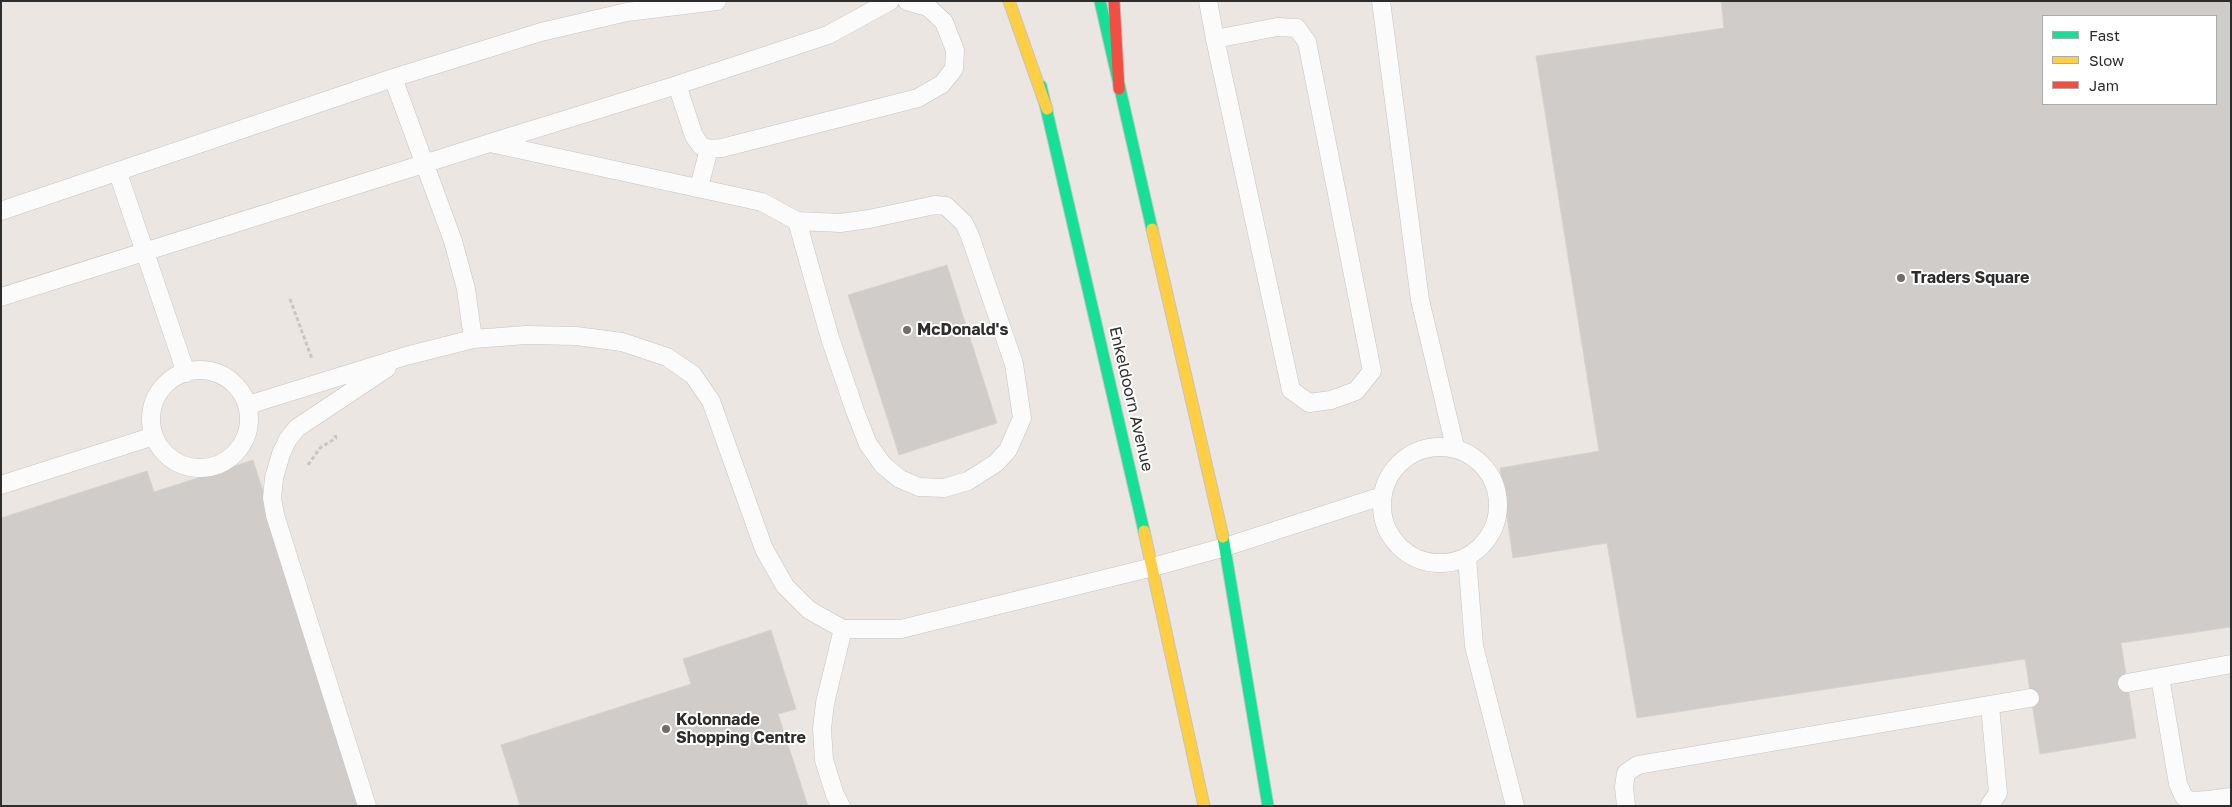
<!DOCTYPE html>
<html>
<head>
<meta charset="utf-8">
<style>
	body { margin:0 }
	#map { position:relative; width:2232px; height:807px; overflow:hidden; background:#ece6e2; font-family:"Golos Text",sans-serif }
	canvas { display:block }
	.frame { position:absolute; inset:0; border:2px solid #2d2d2d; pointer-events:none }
	.legend { position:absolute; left:2042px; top:15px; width:175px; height:90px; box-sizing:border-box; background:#fff; border:1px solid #ababab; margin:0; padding:6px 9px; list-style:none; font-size:15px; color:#2d2d2d }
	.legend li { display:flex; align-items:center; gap:10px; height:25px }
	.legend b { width:25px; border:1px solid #ababab }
</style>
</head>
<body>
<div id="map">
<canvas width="2232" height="807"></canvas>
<div class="frame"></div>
<ul class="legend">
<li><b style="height:6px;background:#16e098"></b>Fast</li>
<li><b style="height:6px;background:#ffcf43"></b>Slow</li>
<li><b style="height:6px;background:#f24e42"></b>Jam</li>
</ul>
</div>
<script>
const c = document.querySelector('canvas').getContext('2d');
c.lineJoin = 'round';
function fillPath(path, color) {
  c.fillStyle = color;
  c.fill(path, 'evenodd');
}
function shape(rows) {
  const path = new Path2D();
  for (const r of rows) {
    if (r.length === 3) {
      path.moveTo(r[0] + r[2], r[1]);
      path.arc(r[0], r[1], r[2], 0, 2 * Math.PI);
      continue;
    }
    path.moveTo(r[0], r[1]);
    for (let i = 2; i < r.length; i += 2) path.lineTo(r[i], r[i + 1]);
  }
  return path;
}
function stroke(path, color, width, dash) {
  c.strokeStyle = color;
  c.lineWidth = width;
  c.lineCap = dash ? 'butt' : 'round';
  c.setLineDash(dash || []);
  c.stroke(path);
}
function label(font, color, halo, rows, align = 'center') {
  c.font = font + ' "Golos Text",sans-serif';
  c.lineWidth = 4;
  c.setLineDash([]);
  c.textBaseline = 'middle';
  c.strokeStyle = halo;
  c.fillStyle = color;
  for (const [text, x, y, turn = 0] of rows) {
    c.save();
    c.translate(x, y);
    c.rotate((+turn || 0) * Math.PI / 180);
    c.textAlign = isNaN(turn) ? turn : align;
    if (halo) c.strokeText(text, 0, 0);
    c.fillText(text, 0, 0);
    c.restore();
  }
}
const building = shape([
	[1721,1,2231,1,2231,627,2121,643,2136,738,2040,754,2025,659,1637,718,1607,543,1513,558,1500,468,1599,451,1536,56,1724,28,1721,1],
	[2043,16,2216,16,2216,104,2043,104,2043,16],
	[947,265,997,423,899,455,848,295,947,265],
	[253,460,363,803,355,806,1,806,1,518,147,471,154,492,253,460],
	[771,630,796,709,778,714,808,806,520,806,501,745,691,684,683,659,771,630]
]);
fillPath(building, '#d0ccc9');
stroke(building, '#d6d2ce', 1);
const lane = shape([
	[1208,1,1215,39,1291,390,1309,403,1331,400,1356,391,1372,371,1307,42,1297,28,1277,27,1215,39],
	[1381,1,1420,300,1455,447],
	[393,78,453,241,466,289,473,339],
	[677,85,828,35,890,1],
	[493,142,677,85,694,136,701,146,709,149,722,148,918,98,942,84,954,69,955,50,944,22,928,7,907,1],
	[118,173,186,373],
	[699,187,709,149],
	[1,211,393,78,541,32,627,12,717,1],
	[1,297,490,143,762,202,797,221,840,223,869,219,935,205,946,206,964,223,970,236,1014,364,1022,418,1008,450,996,463,968,481,944,488,919,487,900,479,883,465,868,444,855,411,830,338,797,221],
	[200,419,49],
	[248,405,406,356,473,339,526,335,576,336,622,342,667,357,693,375,711,401,764,549,785,586,809,610,843,629,901,629,1153,567,1225,547,1382,496],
	[1440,505,58],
	[1,485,154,436],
	[1467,557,1474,646,1515,806],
	[2127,683,2160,677],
	[2208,800,2191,801,2184,797,2178,784,2160,677,2231,664],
	[367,806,275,515,272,498,274,478,281,454,288,439,297,428,387,368],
	[841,806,835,795,824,760,822,729,825,703,843,629],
	[1626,806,1624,787,1626,773,1638,765,2030,698],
	[1989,806,1998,793,1990,706],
	[2208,806,2208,800,2231,797]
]);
const fast = shape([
	[1100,1,1152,229],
	[1041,86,1144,531],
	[1223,537,1268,806]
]);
const slow = shape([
	[1009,1,1047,109],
	[1152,229,1223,537],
	[1144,531,1204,806]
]);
const jam = shape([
	[1114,1,1119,89]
]);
stroke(lane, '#c5c3c3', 19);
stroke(fast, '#c5c3c3', 13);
stroke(slow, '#c5c3c3', 13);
stroke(jam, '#c5c3c3', 13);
stroke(shape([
	[290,299,312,359],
	[308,465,320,448,336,438,335,434]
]), '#c8c7c7', 3, [4, 2.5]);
stroke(lane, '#fcfbfb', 18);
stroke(fast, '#16e098', 11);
stroke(slow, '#ffcf43', 11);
stroke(jam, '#f24e42', 11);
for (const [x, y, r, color] of [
	[1901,278,5,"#706e6c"],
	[907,330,5,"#706e6c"],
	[666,729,5,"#706e6c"]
]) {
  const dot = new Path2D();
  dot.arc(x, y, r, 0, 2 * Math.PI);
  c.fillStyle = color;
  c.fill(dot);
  stroke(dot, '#fff', 2);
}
label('bold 16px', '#2d2d2d', '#fff', [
	["Traders Square",1911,278],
	["McDonald's",917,330],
	["Kolonnade",676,720],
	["Shopping Centre",676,738]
], 'left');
label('16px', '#2d2d2d', '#fff', [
	["Enkeldoorn Avenue",1131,399,77]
]);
</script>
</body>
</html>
